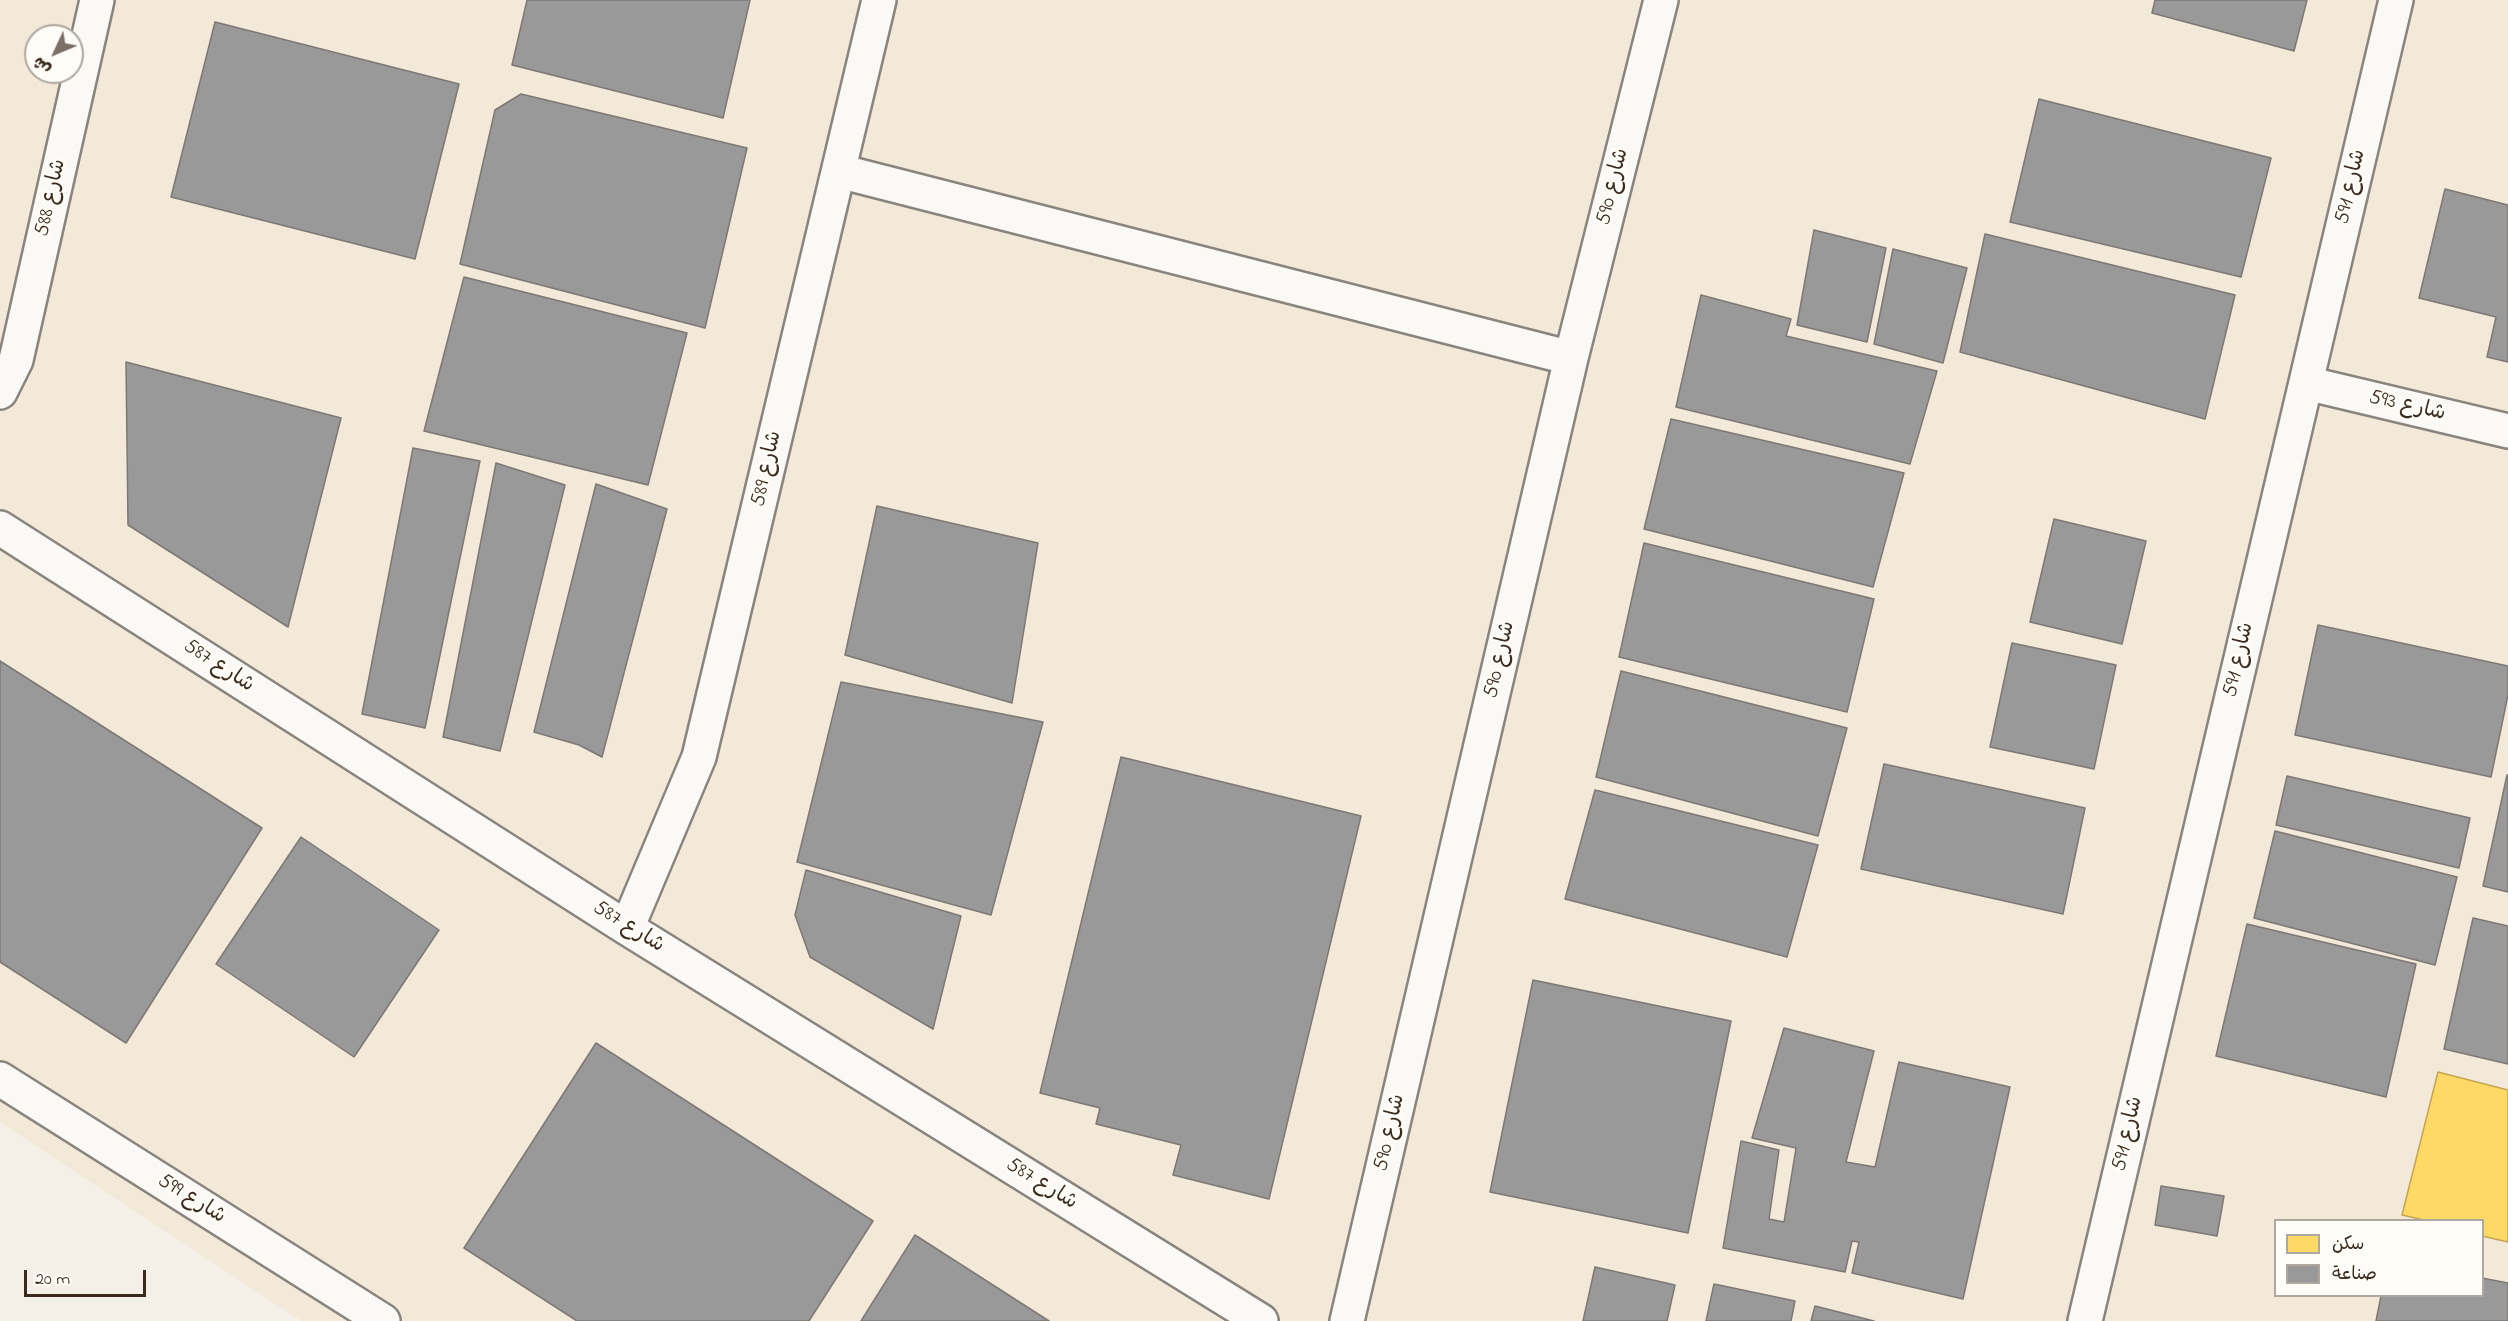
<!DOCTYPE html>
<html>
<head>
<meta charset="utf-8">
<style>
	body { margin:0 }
	#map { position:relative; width:2508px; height:1321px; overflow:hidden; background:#f4f0e8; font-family:"Indie Flower","Playpen Sans Arabic",sans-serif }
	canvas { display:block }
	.legend { position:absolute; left:2274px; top:1219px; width:210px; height:78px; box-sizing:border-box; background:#fdfcf7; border:2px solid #afa8a0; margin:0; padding:8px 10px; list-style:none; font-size:18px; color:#3b2a1e }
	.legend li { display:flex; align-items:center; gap:12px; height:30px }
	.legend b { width:30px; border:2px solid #afa8a0 }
	.north { position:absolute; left:24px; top:24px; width:60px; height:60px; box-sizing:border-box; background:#fdfcf7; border:2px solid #afa8a0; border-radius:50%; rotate:226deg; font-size:16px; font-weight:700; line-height:24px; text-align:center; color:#3b2a1e }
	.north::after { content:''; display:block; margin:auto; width:21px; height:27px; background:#7c6f65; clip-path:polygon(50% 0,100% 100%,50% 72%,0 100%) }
	.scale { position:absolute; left:24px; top:1270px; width:122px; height:27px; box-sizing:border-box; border:3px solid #3b2a1e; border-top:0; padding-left:8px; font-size:18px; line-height:21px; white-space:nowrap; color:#3b2a1e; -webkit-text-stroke:4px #fdfcf7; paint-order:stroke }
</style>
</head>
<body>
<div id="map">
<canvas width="2508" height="1321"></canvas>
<ul class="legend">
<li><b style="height:16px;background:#ffd966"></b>سكن</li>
<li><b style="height:16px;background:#999"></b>صناعة</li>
</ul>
<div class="north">ش</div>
<div class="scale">20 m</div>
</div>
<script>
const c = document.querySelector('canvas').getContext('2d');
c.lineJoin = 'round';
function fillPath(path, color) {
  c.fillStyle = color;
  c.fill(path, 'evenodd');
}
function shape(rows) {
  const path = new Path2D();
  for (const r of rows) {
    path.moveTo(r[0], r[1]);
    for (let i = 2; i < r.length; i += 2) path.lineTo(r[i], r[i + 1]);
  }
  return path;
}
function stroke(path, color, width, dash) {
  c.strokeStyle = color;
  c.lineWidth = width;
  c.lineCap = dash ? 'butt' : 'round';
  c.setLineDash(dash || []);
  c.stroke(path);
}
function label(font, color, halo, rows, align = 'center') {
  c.font = font + ' "Indie Flower","Playpen Sans Arabic",sans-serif';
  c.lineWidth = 6;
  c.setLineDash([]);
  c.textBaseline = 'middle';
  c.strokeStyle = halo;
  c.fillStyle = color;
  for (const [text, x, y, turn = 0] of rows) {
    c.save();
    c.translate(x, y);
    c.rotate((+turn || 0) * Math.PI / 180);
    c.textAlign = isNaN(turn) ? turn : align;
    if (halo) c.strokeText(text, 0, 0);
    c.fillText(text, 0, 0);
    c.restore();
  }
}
fillPath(shape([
	[0,0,2508,0,2508,1321,301,1321,0,1122],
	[36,36,72,36,72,72,36,72],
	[2276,1220,2482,1220,2482,1296,2276,1296]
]), '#f3e9d9');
const homes = shape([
	[2438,1072,2508,1090,2508,1242,2482,1236,2482,1220,2424,1220,2402,1215,2438,1072]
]);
fillPath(homes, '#ffd966');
stroke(homes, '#c4a450', 1.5);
const industry = shape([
	[527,0,750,0,723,118,512,65,527,0],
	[2155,0,2307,0,2294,51,2152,13,2155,0],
	[215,22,459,84,415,259,171,197,215,22],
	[521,94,747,148,705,328,460,264,495,110,521,94],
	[2039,99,2271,158,2241,277,2010,222,2039,99],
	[2445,189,2508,205,2508,362,2487,357,2496,317,2419,298,2445,189],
	[1814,230,1886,248,1867,342,1797,325,1814,230],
	[1985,234,2235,295,2205,419,1960,352,1985,234],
	[1893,249,1967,268,1943,363,1874,344,1893,249],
	[464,277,687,333,648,485,424,431,464,277],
	[1701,295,1791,319,1786,336,1937,371,1910,464,1676,407,1701,295],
	[126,362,341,418,288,627,128,525,126,362],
	[1671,419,1904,473,1873,587,1644,529,1671,419],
	[413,448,480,461,425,728,362,714,413,448],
	[496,463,565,485,500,751,443,737,496,463],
	[596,484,667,509,602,757,579,745,534,732,596,484],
	[877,506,1038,543,1012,703,845,655,877,506],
	[2054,519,2146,541,2122,644,2030,622,2054,519],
	[1644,543,1874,599,1847,712,1619,657,1644,543],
	[2318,625,2508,666,2508,695,2491,777,2295,735,2318,625],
	[2012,643,2116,665,2094,769,1990,747,2012,643],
	[0,661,262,828,126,1043,0,962,0,661],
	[1621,671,1847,728,1818,836,1596,777,1621,671],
	[841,682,1043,722,991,915,797,862,841,682],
	[1121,757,1361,816,1269,1199,1173,1175,1181,1145,1096,1124,1100,1108,1040,1093,1121,757],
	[1884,764,2085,808,2063,914,1861,869,1884,764],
	[2507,775,2508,775,2508,892,2483,886,2507,775],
	[2287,776,2470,818,2459,868,2276,825,2287,776],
	[1595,790,1818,845,1787,957,1565,899,1595,790],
	[2275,831,2457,877,2435,965,2254,918,2275,831],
	[301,837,439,930,354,1057,216,964,301,837],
	[806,870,961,916,933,1029,810,957,795,915,806,870],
	[2473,918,2508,926,2508,1064,2444,1049,2473,918],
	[2247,924,2416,964,2386,1097,2216,1056,2247,924],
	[1533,980,1731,1021,1688,1233,1490,1192,1533,980],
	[1784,1028,1874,1051,1846,1162,1875,1167,1899,1062,2010,1087,1963,1299,1852,1273,1859,1242,1852,1241,1845,1272,1723,1248,1741,1141,1779,1150,1769,1219,1784,1222,1796,1148,1752,1138,1784,1028],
	[596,1043,873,1221,809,1321,577,1321,464,1248,596,1043],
	[2161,1186,2224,1196,2217,1236,2155,1225,2161,1186],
	[915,1235,1049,1321,861,1321,915,1235],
	[1595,1267,1675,1285,1667,1321,1583,1321,1595,1267],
	[2482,1278,2508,1283,2508,1321,2376,1321,2381,1296,2482,1296,2482,1278],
	[1714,1284,1795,1301,1791,1321,1706,1321,1714,1284],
	[1815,1306,1874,1321,1811,1321,1815,1306]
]);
fillPath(industry, '#999');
stroke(industry, '#7d7874', 1.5);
const street = shape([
	[839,171,1571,358],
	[2306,383,2508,431],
	[0,392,16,360,97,0],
	[0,528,627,928,1261,1321],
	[627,928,699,757,879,0],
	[0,1079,383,1321],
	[1347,1321,1571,358,1661,0],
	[2085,1321,2396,0]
]);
stroke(street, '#89847e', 38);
stroke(street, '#faf9f6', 33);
label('21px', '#3b2a1e', '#fdfcf7', [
	["شارع 590",1614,187,-76],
	["شارع 591",2352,187,-77],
	["شارع 588",52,198,-77],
	["شارع 593",2407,407,13],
	["شارع 589",768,469,-77],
	["شارع 590",1501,660,-77],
	["شارع 591",2240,660,-77],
	["شارع 587",218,667,33],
	["شارع 587",628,928,32],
	["شارع 590",1391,1133,-77],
	["شارع 591",2129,1134,-77],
	["شارع 587",1041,1185,32],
	["شارع 599",191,1200,32]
]);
</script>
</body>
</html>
